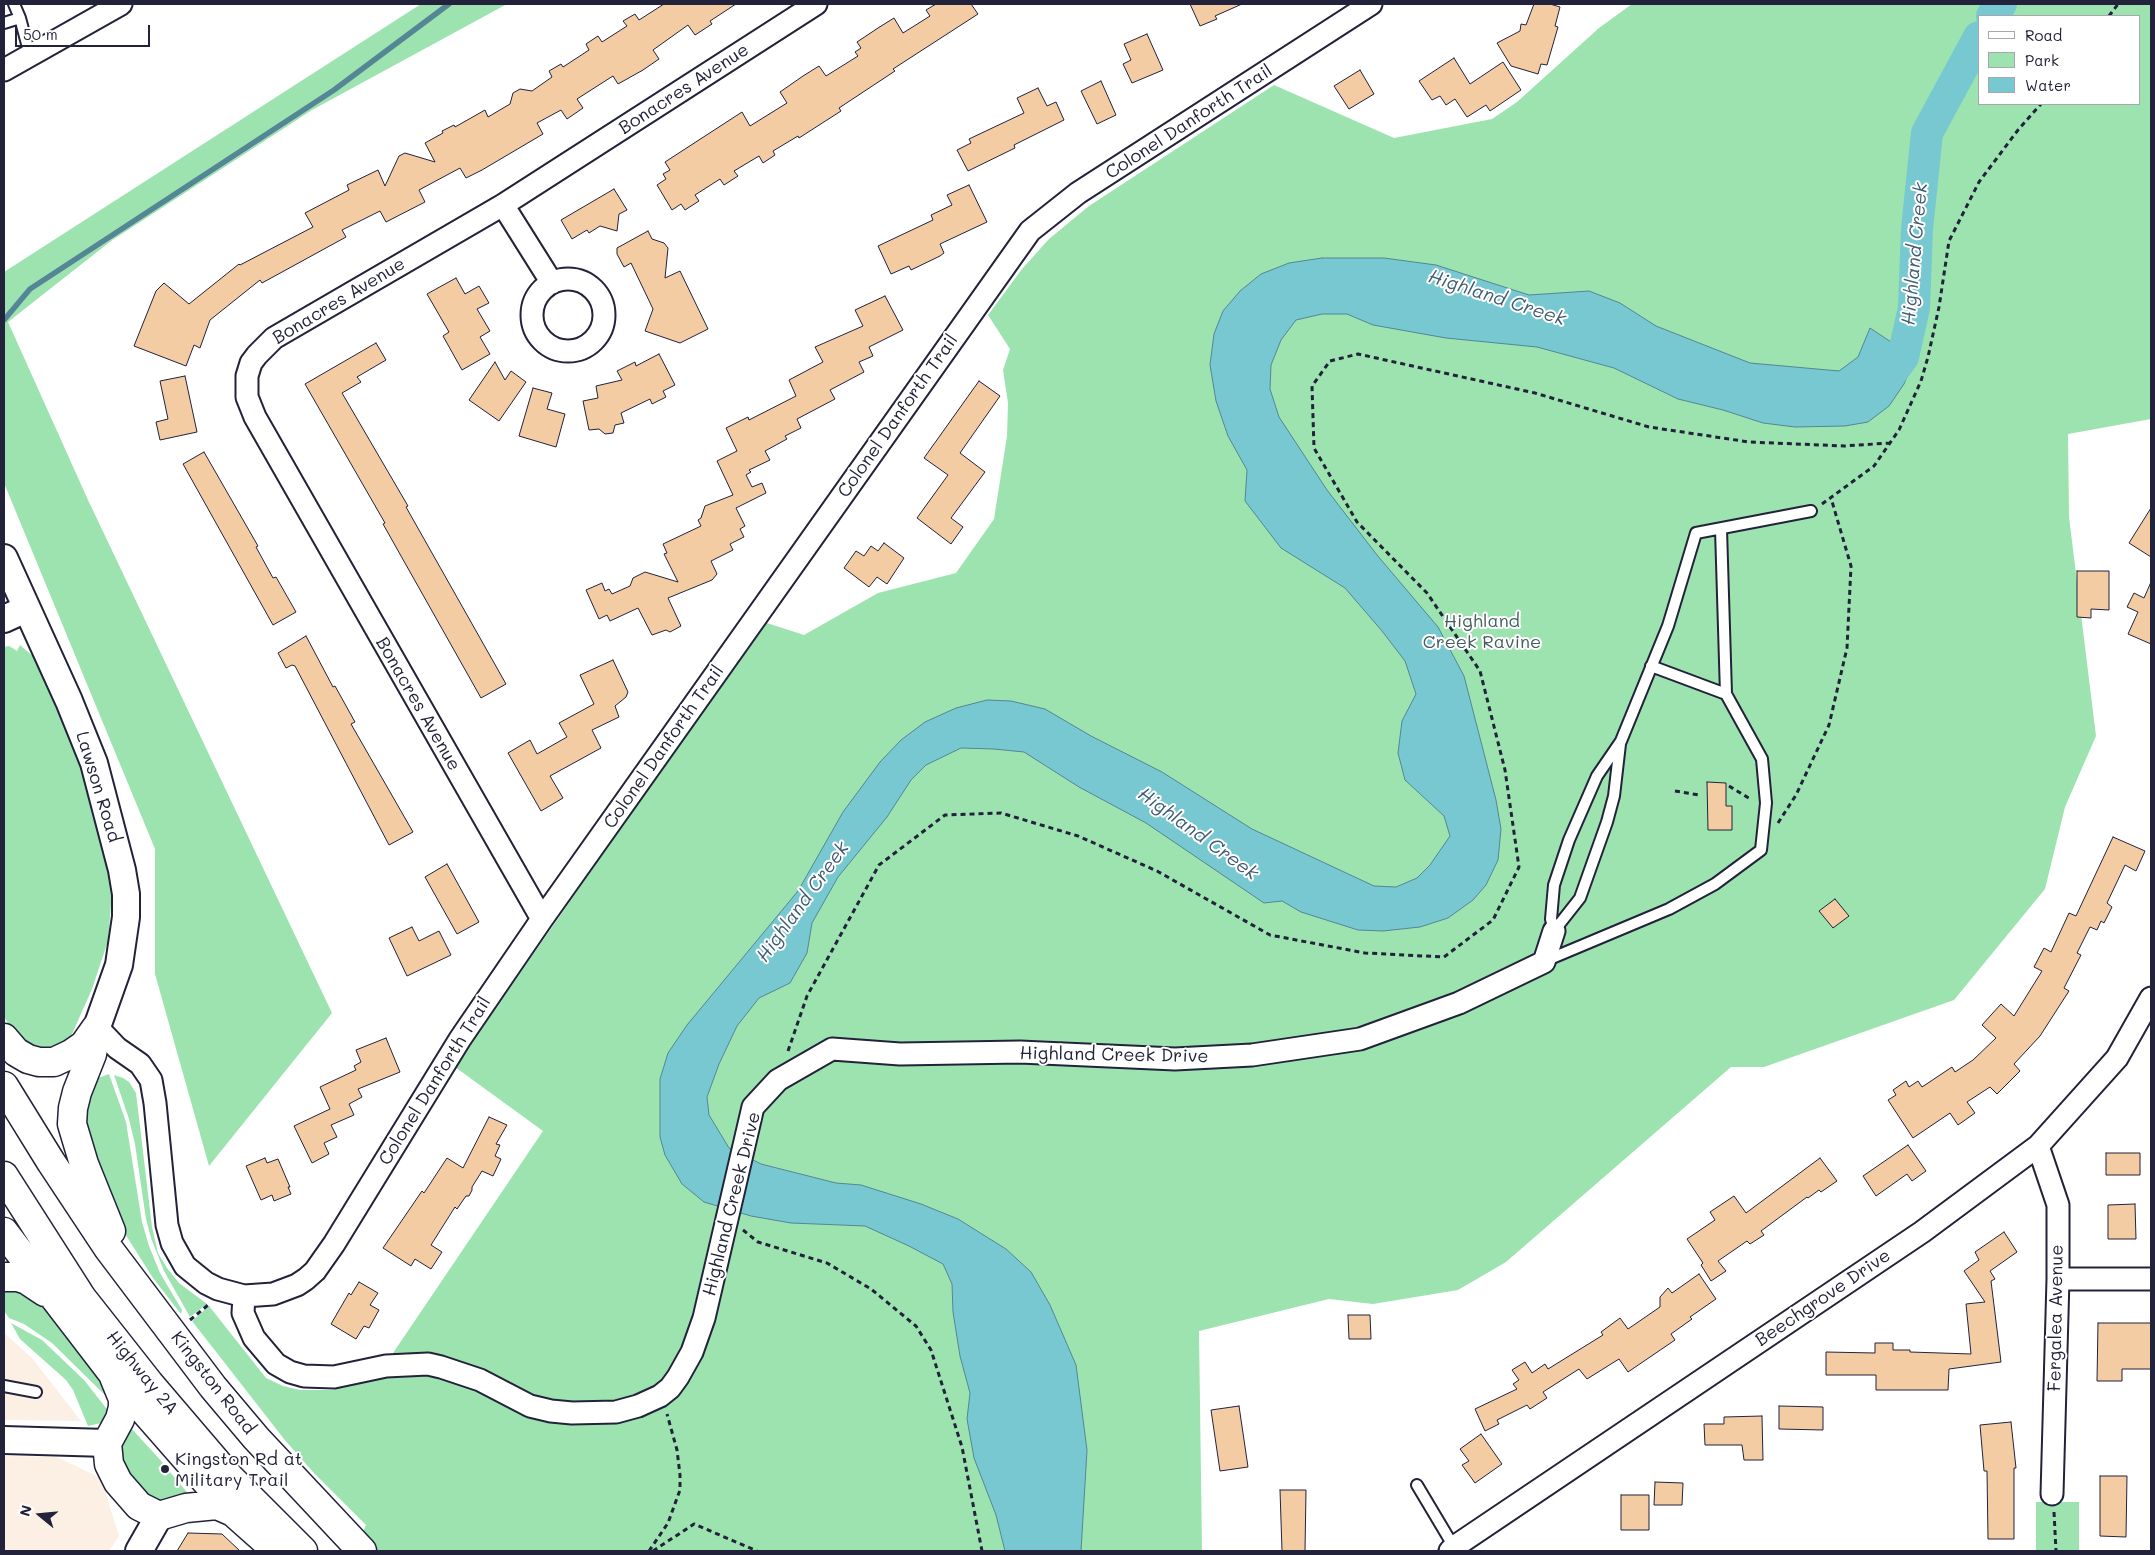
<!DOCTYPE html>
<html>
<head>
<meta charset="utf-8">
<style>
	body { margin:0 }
	#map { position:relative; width:2155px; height:1555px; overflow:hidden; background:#fff; font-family:Mali,sans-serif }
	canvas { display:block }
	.frame { position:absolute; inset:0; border:5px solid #22223b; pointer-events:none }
	.legend { position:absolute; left:1978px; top:15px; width:162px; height:90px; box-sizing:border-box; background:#fff; border:1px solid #a7a7b1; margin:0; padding:6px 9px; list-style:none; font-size:15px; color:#22223b }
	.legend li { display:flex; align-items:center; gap:10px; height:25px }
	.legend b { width:25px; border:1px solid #a7a7b1 }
	.north { position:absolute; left:15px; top:1490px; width:50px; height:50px; -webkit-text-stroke:4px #fff; paint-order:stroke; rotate:287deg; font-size:14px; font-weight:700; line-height:20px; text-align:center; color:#22223b }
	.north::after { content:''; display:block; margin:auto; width:18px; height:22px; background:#22223b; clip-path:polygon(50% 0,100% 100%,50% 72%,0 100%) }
	.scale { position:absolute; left:15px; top:25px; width:135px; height:22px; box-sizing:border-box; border:2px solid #22223b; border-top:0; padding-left:6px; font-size:15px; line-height:18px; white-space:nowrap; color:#22223b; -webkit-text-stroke:4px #fff; paint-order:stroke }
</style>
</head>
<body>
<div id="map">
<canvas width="2155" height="1555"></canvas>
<div class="frame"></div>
<ul class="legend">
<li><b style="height:6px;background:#fff"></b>Road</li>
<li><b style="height:14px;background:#9ce3b0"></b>Park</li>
<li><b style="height:14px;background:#77c8d1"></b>Water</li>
</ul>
<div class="north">N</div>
<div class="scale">50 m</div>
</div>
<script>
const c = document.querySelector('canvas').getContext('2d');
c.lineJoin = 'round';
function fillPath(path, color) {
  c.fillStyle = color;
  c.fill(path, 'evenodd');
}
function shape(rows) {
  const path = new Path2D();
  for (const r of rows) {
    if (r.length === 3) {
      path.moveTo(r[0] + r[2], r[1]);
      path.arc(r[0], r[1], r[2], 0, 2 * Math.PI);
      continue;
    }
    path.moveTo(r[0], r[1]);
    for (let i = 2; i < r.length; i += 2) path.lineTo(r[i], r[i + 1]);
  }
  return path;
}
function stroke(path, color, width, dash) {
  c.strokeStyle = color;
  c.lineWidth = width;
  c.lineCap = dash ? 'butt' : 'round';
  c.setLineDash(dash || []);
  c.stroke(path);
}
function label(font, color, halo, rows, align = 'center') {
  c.font = font + ' Mali,sans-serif';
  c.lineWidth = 4;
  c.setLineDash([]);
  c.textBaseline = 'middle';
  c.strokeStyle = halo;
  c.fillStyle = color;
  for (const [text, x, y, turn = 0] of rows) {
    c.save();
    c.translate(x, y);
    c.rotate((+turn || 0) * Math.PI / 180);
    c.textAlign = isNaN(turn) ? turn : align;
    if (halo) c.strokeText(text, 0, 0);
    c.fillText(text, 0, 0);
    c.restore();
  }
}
fillPath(shape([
	[4,1333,32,1358,81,1421,4,1420],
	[4,1456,57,1457,101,1478,119,1536,109,1551,4,1551]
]), '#fcf0e4');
fillPath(shape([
	[421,4,507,4,312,110,111,241,8,322,88,500,332,1013,209,1166,155,974,155,849,4,483,4,272],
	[1632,4,2151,4,2151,419,2068,434,2069,517,2096,736,2065,807,2045,889,1954,1000,1764,1067,1731,1067,1506,1262,1458,1290,1373,1304,1329,1299,1199,1331,1202,1551,354,1551,366,1525,313,1472,284,1439,192,1321,209,1306,266,1378,283,1386,300,1390,333,1390,345,1385,388,1378,391,1356,543,1131,455,1067,625,822,767,623,804,635,878,593,956,573,994,519,1007,436,1008,403,1003,370,1010,349,988,315,1022,269,1049,239,1089,206,1274,85,1394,138,1492,119,1517,102,1599,28],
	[1979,16,2139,16,2139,104,1979,104],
	[20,645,34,657,50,683,89,786,106,849,112,892,108,941,92,989,68,1043,39,1054,15,1034,4,1017,4,647,9,646,17,651],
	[109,1074,126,1122,142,1222,149,1246,160,1273,182,1310,181,1314,153,1278,115,1218,82,1129,89,1086,95,1079],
	[114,1075,123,1078,129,1082,136,1093,152,1227,158,1253,167,1268,179,1283,207,1304,190,1317,164,1271,151,1238,146,1219,135,1144,129,1119],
	[4,1285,39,1299,101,1370,111,1401,52,1343,24,1324,9,1318,4,1311],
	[11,1323,42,1340,84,1380,110,1413,102,1424,101,1423,88,1426,73,1390,66,1380,20,1339],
	[131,1428,163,1463,158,1468,165,1476,170,1472,191,1497,154,1503,123,1469,120,1447],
	[2036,1502,2079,1502,2079,1551,2036,1551]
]), '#9ce3b0');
const water = shape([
	[1322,258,1384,258,1436,265,1529,295,1589,291,1620,303,1656,326,1750,363,1839,371,1858,357,1870,328,1915,358,1904,384,1889,406,1868,422,1845,426,1795,427,1763,423,1723,410,1678,399,1614,368,1537,347,1446,338,1373,325,1347,314,1322,314,1296,320,1281,340,1271,365,1270,389,1279,417,1327,490,1377,555,1438,627,1464,676,1496,800,1501,829,1498,860,1486,885,1473,900,1448,918,1420,927,1383,931,1358,930,1301,912,1282,901,1264,903,1146,823,1079,787,1024,752,994,749,961,748,926,765,911,780,887,817,838,877,812,923,807,953,790,983,759,998,737,1026,719,1064,707,1097,709,1115,729,1148,761,1164,836,1183,861,1185,921,1204,958,1219,1006,1249,1031,1272,1050,1305,1076,1365,1087,1450,1081,1551,1005,1551,996,1515,974,1458,967,1419,970,1393,960,1356,953,1312,952,1284,943,1264,909,1246,865,1226,791,1223,751,1216,704,1202,682,1184,665,1155,660,1137,660,1079,668,1053,687,1025,798,891,843,812,880,762,901,740,925,722,956,708,987,700,1011,701,1045,709,1091,736,1162,772,1252,829,1374,886,1396,887,1417,878,1430,865,1450,836,1444,816,1405,780,1398,753,1402,721,1416,694,1405,661,1382,631,1345,588,1281,548,1245,501,1247,470,1228,436,1216,401,1210,365,1214,334,1223,311,1240,291,1261,274,1289,263,1322,258]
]);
fillPath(water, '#77c8d1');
stroke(water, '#558695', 1);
stroke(shape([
	[4,320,30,289,334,90,449,4]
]), '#558695', 5.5);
stroke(shape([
	[1992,16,2001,4],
	[1880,388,1903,357,1914,308,1917,229,1927,133,1979,37]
]), '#77c8d1', 32);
const building = shape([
	[664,4,736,4,710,21,712,24,695,35,688,25,653,50,659,59,643,70,618,84,613,76,577,99,583,108,567,119,561,110,537,123,543,134,482,170,466,178,460,168,419,190,425,202,386,222,380,211,342,230,346,237,262,283,260,280,210,320,200,348,194,345,186,366,134,346,156,291,164,283,189,304,239,264,240,265,313,227,305,213,349,190,347,185,378,170,385,186,399,156,405,153,435,162,425,143,443,133,442,131,454,125,455,127,485,110,488,117,510,104,513,93,520,89,532,91,552,77,549,71,561,64,563,67,589,50,586,44,598,36,602,42,627,26,623,21,635,14,639,20,664,4],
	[936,4,971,4,978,14,893,69,895,71,839,108,841,111,799,138,798,136,773,151,775,155,763,163,759,156,734,171,738,176,724,185,720,179,695,195,699,201,685,210,681,204,672,210,657,185,666,179,663,174,670,170,665,162,742,112,750,126,787,103,780,92,803,76,819,66,826,76,858,56,855,52,861,48,857,42,878,28,894,18,903,33,930,16,926,10,936,4],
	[1190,4,1242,4,1215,16,1217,19,1200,26,1190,4],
	[1534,4,1550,4,1560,7,1555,26,1558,27,1547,65,1541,64,1538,74,1511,66,1497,43,1520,31,1521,24,1526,25,1534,4],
	[1147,34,1163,70,1132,83,1123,64,1131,60,1124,44,1147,34],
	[1454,58,1470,84,1503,62,1521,90,1490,111,1486,105,1467,117,1455,99,1446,105,1440,96,1432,100,1419,81,1454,58],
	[1360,70,1374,94,1349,109,1334,86,1360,70],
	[1101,81,1116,115,1097,124,1081,91,1101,81],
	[1038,88,1047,106,1056,102,1064,120,1014,145,1015,148,968,171,957,150,971,143,969,139,1024,113,1017,98,1038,88],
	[969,185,987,222,940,244,944,253,940,256,911,270,909,266,891,274,878,246,933,220,931,215,952,205,947,195,969,185],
	[614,189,627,210,619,214,617,231,600,226,589,233,587,230,572,239,561,220,614,189],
	[648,231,652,239,664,243,668,248,665,278,680,271,708,329,680,343,645,331,653,309,631,263,624,267,617,254,617,248,648,231],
	[456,278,465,294,479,286,489,303,477,309,490,331,480,337,490,354,462,370,443,336,449,332,427,294,456,278],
	[885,296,903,330,869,347,873,356,859,362,864,372,830,390,835,399,797,419,801,428,785,436,787,439,765,451,770,460,749,470,751,472,746,475,752,487,762,483,766,493,736,508,745,526,740,529,744,537,730,544,733,550,711,561,717,574,712,580,668,598,681,626,670,632,666,630,652,635,638,608,610,621,607,615,599,619,586,590,602,583,605,591,609,589,612,594,630,586,633,578,645,572,678,582,664,554,667,553,663,544,701,526,698,520,701,518,705,506,733,495,717,461,737,451,726,428,748,417,749,420,796,396,789,380,823,362,815,347,863,326,855,310,885,296],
	[376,343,386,360,357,377,361,382,342,393,408,506,406,507,506,684,481,698,383,524,385,523,305,384,376,343],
	[659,354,675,385,663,391,666,397,652,404,650,399,621,413,624,423,615,425,613,433,605,434,599,429,589,430,583,401,598,398,596,386,622,380,617,371,635,362,636,366,659,354],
	[495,362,505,380,511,371,526,382,499,421,469,400,495,362],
	[185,376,197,432,160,440,156,422,168,419,160,381,185,376],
	[979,381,1000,396,960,453,985,472,951,518,963,527,951,544,917,518,948,475,924,458,979,381],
	[533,388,552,393,547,409,565,414,556,447,519,436,533,388],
	[204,452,258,546,256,547,273,578,276,577,296,612,273,625,183,464,204,452],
	[2151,508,2151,557,2129,543,2151,508],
	[884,543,904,558,887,584,877,577,869,587,844,568,856,551,864,556,871,546,878,551,884,543],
	[2077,571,2109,571,2109,610,2091,609,2091,618,2077,617,2077,571],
	[2151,582,2151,644,2128,634,2138,612,2127,607,2134,593,2144,598,2151,582],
	[306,636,333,687,335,686,355,722,351,724,413,832,389,845,295,666,292,665,286,668,278,653,306,636],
	[613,660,628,692,626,697,615,706,619,717,592,730,601,748,550,776,563,798,541,811,508,753,530,740,537,754,567,737,559,723,594,704,580,675,613,660],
	[1707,782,1726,783,1726,806,1732,806,1732,830,1708,830,1707,782],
	[2113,837,2145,851,2136,871,2125,865,2107,903,2112,907,2104,923,2101,921,2097,930,2090,927,2077,953,2081,955,2064,988,2069,991,2040,1036,2014,1064,2020,1071,1997,1094,1990,1087,1967,1102,1975,1113,1958,1125,1950,1113,1913,1138,1888,1100,1896,1095,1893,1090,1906,1081,1909,1087,1918,1081,1922,1087,1952,1067,1955,1072,1973,1060,1996,1038,1982,1025,2001,1004,2014,1016,2042,971,2034,967,2044,948,2051,952,2069,913,2076,916,2113,837],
	[447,864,479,922,457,934,425,877,447,864],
	[1835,899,1849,916,1833,928,1819,911,1835,899],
	[412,927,419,941,439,931,451,955,407,976,389,938,412,927],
	[386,1038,400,1072,358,1089,362,1097,349,1104,354,1115,331,1125,337,1137,324,1143,329,1154,312,1163,294,1126,330,1109,320,1087,356,1070,354,1066,361,1062,356,1050,386,1038],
	[489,1117,507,1125,496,1144,500,1145,495,1156,501,1159,493,1176,482,1171,472,1187,472,1190,469,1196,466,1196,457,1209,455,1207,431,1245,442,1252,431,1269,415,1259,411,1266,383,1248,422,1191,424,1193,447,1158,463,1168,489,1117],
	[1908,1145,1926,1171,1912,1181,1907,1174,1876,1196,1863,1176,1908,1145],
	[2106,1153,2140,1153,2140,1175,2106,1175,2106,1153],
	[265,1158,267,1163,278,1159,290,1187,288,1187,291,1194,274,1201,272,1195,261,1200,246,1166,265,1158],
	[1820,1158,1837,1181,1821,1192,1819,1190,1808,1198,1807,1197,1761,1231,1764,1235,1750,1244,1747,1241,1718,1261,1726,1271,1711,1281,1701,1265,1703,1263,1687,1239,1715,1220,1710,1212,1734,1196,1746,1213,1820,1158],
	[2135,1204,2136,1239,2108,1239,2108,1205,2135,1204],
	[2004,1232,2017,1252,1990,1271,1995,1279,1991,1281,2001,1362,1949,1369,1948,1390,1876,1390,1876,1375,1826,1375,1826,1352,1875,1353,1875,1343,1893,1343,1893,1350,1910,1350,1910,1352,1971,1354,1966,1304,1985,1302,1964,1271,1979,1260,1975,1252,2004,1232],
	[1699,1274,1716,1299,1690,1317,1692,1319,1671,1334,1675,1340,1628,1372,1619,1359,1587,1379,1579,1369,1543,1392,1547,1398,1530,1409,1527,1405,1497,1420,1499,1424,1485,1431,1475,1409,1517,1389,1513,1384,1519,1380,1512,1370,1525,1362,1532,1373,1545,1364,1548,1369,1603,1335,1601,1332,1620,1318,1628,1329,1660,1307,1660,1297,1668,1288,1672,1293,1699,1274],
	[359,1282,378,1293,370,1305,379,1310,369,1328,364,1326,356,1339,331,1324,349,1293,351,1295,359,1282],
	[1348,1315,1370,1315,1371,1339,1349,1339,1348,1315],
	[2098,1323,2151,1323,2151,1369,2122,1369,2122,1381,2097,1381,2098,1323],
	[1239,1406,1248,1467,1220,1471,1211,1410,1239,1406],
	[1779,1406,1823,1407,1823,1430,1779,1429,1779,1406],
	[1762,1416,1763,1460,1744,1460,1742,1445,1705,1445,1704,1424,1724,1424,1724,1417,1762,1416],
	[2011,1422,2016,1468,2014,1468,2014,1539,1988,1539,1987,1471,1984,1471,1980,1425,2011,1422],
	[1481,1434,1502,1464,1475,1483,1462,1465,1469,1461,1460,1449,1481,1434],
	[2100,1476,2127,1476,2126,1537,2100,1536,2100,1476],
	[1655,1482,1683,1483,1682,1505,1654,1505,1655,1482],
	[1280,1490,1306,1490,1305,1551,1282,1551,1280,1490],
	[1621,1495,1649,1495,1649,1530,1621,1530,1621,1495],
	[188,1533,222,1534,240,1551,177,1551,188,1533]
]);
fillPath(building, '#f4cca4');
stroke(building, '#22223b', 1);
const service = shape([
	[14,4,20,18],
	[4,23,20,18,30,55],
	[1721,529,1726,694],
	[1554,931,1551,919,1554,885,1569,840,1597,776,1621,741,1668,626,1696,533,1811,511],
	[1554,931,1580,898,1607,822,1614,796,1620,744],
	[1545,961,1669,909,1715,884,1761,850,1766,803,1762,759,1726,694,1651,666],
	[4,1386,36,1392],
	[1417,1485,1454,1547]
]);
const minor = shape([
	[4,70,121,4],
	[503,205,552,283],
	[568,315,36],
	[542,919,255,417,247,397,247,376,251,363,257,355,274,338,503,205,816,4],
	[97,1027,117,1048,140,1064,151,1080,155,1103,167,1225,172,1243,185,1266,206,1283,218,1289,244,1296,273,1294,297,1285,306,1279,315,1271,334,1244,460,1039,542,919,1030,231,1078,193,1371,4],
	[2038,1146,2058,1205,2058,1279,2052,1494],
	[2058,1279,2151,1279],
	[244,1296,243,1313,254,1338,276,1364,290,1372,304,1376,334,1377,386,1366,428,1364,441,1367,480,1380,530,1406,551,1411,572,1413,616,1412,638,1406,660,1396,670,1388,678,1377,692,1352,704,1318,753,1107,778,1080,832,1049,900,1054,1020,1052,1175,1059,1252,1055,1360,1039,1459,1003,1544,962,1554,931],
	[1450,1551,1454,1547,1922,1232,2038,1146,2117,1058,2151,998]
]);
const tertiary = shape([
	[4,558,69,701,94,763,122,870,126,894,126,917,119,965,97,1027],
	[4,619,26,609],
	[4,1440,107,1443],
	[139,1551,159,1516]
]);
const primary = shape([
	[97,1027,92,1054,77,1092,73,1108,72,1124,84,1164,111,1231],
	[4,1038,16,1052,28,1059,39,1062,54,1062,71,1054,84,1045,96,1028],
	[4,1086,51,1162,108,1248,213,1387,256,1438,362,1551],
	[4,1176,82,1298,149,1383,231,1479,303,1551],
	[4,1232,113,1374,147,1414,233,1512,277,1551],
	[4,1277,18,1277,27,1280,45,1292],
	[114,1377,123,1399,123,1407,120,1419,107,1443,109,1464,118,1482,139,1506,159,1516,186,1508,217,1505,233,1512]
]);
stroke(service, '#22223b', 14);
stroke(minor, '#22223b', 25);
stroke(tertiary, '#22223b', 30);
stroke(primary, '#22223b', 31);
stroke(shape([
	[2109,16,2118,4],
	[1822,504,1874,466,1899,430,1921,381,1928,357,1939,307,1949,241,1979,182,2018,130,2041,104],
	[1729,786,1752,800],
	[1675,791,1699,795],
	[1778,823,1796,795,1829,725,1847,648,1851,566,1831,498],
	[788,1051,807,996,879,865,945,815,1001,813,1078,836,1157,871,1270,935,1365,953,1444,957,1493,920,1519,867,1505,770,1480,671,1427,593,1357,522,1314,448,1312,386,1330,361,1358,354,1535,393,1649,427,1749,442,1844,446,1890,443],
	[743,1230,758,1242,827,1263,871,1289,916,1326,931,1350,962,1447,982,1551],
	[190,1320,208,1305],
	[2054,1512,2056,1551],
	[649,1551,668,1523,680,1490,680,1475,677,1450,667,1414],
	[653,1551,694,1524,757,1551]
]), '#22223b', 3, [5, 4]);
stroke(service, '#fff', 10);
stroke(minor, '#fff', 21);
stroke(tertiary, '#fff', 26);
stroke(primary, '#fff', 28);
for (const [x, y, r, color] of [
	[165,1469,5,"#22223b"]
]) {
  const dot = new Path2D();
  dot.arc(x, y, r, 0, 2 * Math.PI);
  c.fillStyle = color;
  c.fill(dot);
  stroke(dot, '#fff', 2);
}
label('18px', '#22223b', '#fff', [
	["Bonacres Avenue",684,89,-33],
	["Colonel Danforth Trail",1189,122,-33],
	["Bonacres Avenue",339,301,-31],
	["Colonel Danforth Trail",898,416,-55],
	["Bonacres Avenue",418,704,60],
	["Colonel Danforth Trail",664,747,-55],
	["Lawson Road",98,787,73],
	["Highland Creek Drive",1114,1055,1],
	["Colonel Danforth Trail",435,1081,-58],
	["Highland Creek Drive",732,1204,-76],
	["Beechgrove Drive",1823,1298,-34],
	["Fergalea Avenue",2056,1318,-89],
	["Highway 2A",142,1373,51],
	["Kingston Road",213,1383,52]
]);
label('18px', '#475c5e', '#fff', [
	["Highland",1482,621],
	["Creek Ravine",1482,642]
]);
label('18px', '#22223b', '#fff', [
	["Kingston Rd at",175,1459],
	["Military Trail",175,1480]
], 'left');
label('italic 19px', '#405c70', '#fff', [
	["Highland Creek",1915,254,-85],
	["Highland Creek",1497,298,18],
	["Highland Creek",1198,834,36],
	["Highland Creek",803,902,-54]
]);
</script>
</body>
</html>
